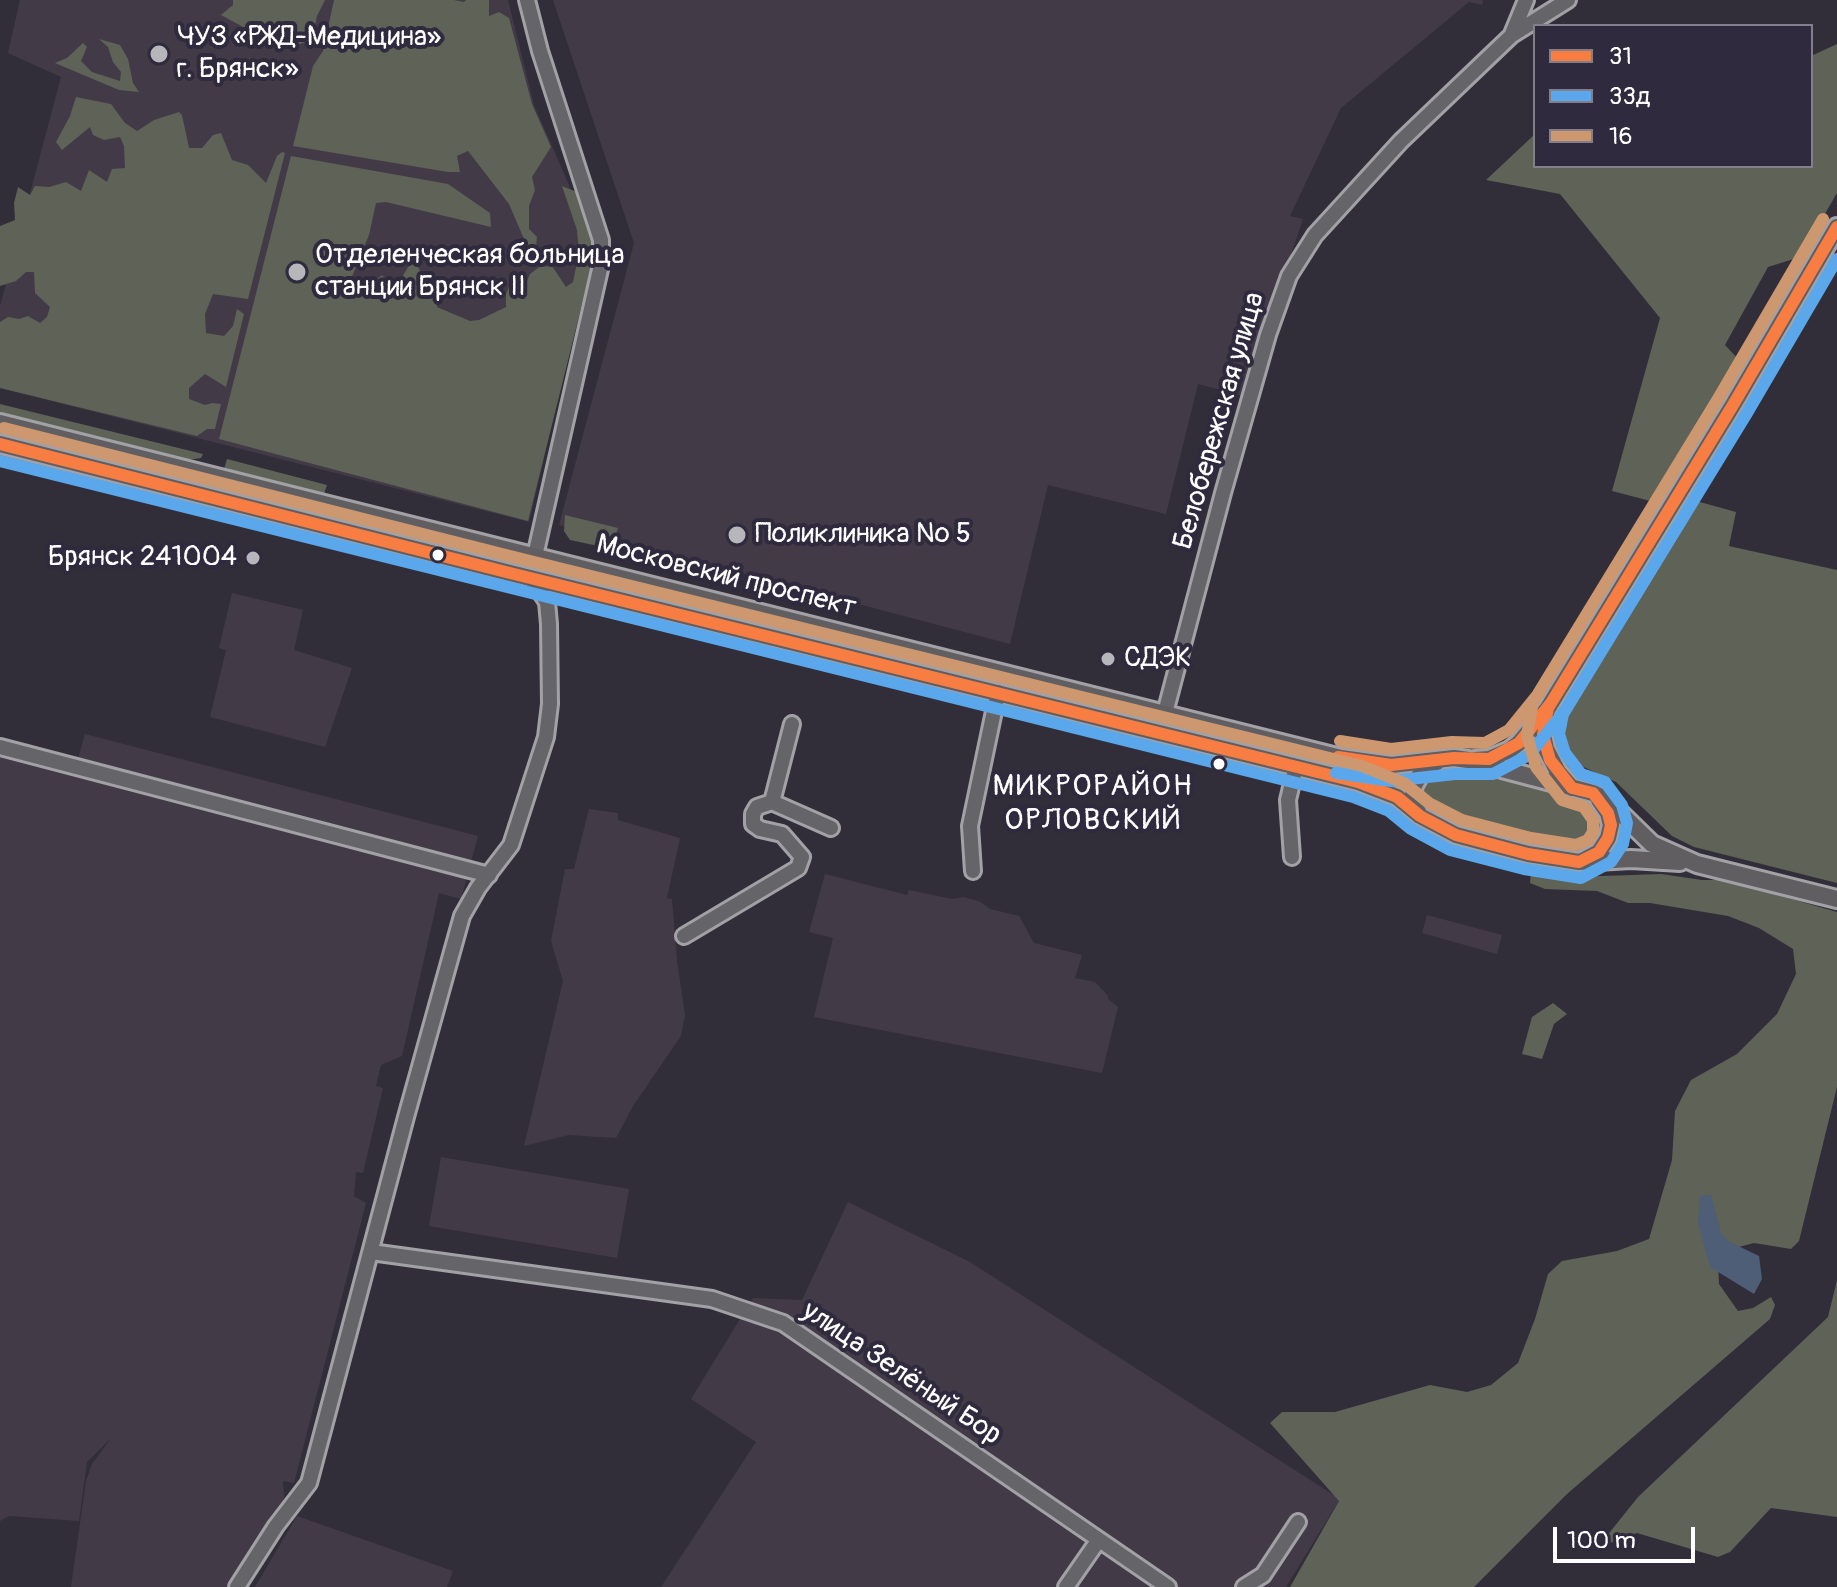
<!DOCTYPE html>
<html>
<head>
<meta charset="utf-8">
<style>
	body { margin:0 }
	#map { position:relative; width:1837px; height:1587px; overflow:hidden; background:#312e39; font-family:Pangolin,sans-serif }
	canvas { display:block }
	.legend { position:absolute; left:1533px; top:24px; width:280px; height:144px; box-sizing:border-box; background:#2f2a3d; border:2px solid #827f8b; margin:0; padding:10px 14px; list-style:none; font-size:24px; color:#fff }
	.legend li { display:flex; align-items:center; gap:16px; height:40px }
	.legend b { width:40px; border:2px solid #827f8b }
	.scale { position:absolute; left:1553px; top:1527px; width:142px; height:36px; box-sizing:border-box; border:4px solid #fff; border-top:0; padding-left:10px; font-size:24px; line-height:28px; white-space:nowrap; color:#fff; -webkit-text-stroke:6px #2f2a3d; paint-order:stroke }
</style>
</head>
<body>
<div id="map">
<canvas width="1837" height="1587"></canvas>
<ul class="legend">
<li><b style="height:10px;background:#f77d43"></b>31</li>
<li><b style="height:10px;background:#5aa8eb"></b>33д</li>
<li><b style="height:10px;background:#cd976f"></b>16</li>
</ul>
<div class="scale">100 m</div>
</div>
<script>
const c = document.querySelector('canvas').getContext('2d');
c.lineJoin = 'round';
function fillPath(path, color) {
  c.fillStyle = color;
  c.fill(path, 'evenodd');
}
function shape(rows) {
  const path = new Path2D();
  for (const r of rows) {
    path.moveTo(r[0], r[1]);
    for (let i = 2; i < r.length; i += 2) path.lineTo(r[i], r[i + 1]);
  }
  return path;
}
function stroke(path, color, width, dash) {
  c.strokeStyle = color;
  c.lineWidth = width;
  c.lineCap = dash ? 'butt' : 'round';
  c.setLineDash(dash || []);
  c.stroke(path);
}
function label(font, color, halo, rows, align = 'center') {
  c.font = font + ' Pangolin,sans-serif';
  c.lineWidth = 8;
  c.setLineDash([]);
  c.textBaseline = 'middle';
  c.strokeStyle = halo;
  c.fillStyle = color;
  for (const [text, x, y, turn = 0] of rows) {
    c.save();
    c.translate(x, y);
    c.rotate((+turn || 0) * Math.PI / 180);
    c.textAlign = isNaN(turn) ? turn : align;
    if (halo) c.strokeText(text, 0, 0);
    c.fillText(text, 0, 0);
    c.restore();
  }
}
fillPath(shape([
	[20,0,508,0,534,105,569,185,585,248,585,283,529,522,0,388,0,306,61,77,8,53],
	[553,0,1483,0,1482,5,1469,2,1341,108,1290,216,1303,219,1243,396,1198,384,1166,514,1048,485,1010,644,559,525,634,243],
	[232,593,303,610,294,650,352,668,325,747,210,717,226,650,219,648],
	[85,734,478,836,461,899,439,893,402,1056,381,1065,376,1086,383,1088,363,1173,356,1172,354,1196,366,1203,294,1483,283,1481,285,1509,231,1587,71,1587,86,1481,92,1464,111,1438,87,1462,79,1521,9,1516,0,1521,0,747,76,766],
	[589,809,618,813,618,820,680,838,667,898,672,899,677,961,685,1015,681,1036,633,1106,616,1138,569,1135,524,1146,563,981,551,941,565,869,574,869],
	[825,874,907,895,909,890,952,899,964,897,981,902,990,909,1019,916,1034,943,1082,955,1075,978,1095,982,1108,996,1108,999,1118,1007,1102,1073,814,1017,833,938,809,932],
	[1427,915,1502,935,1497,954,1422,933],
	[441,1157,629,1189,617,1258,429,1226],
	[848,1202,970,1262,1340,1499,1286,1587,661,1587,756,1442,691,1399,753,1298,802,1300],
	[297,1516,453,1571,447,1587,255,1587]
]), '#423b47');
fillPath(shape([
	[233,0,325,0,317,16,312,40,284,49,221,15,233,5],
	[334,0,454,0,464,2,466,0,489,0,489,16,499,12,509,18,532,104,551,147,532,177,535,190,529,206,529,229,537,237,536,248,527,246,509,204,468,151,457,156,460,172,448,172,293,146,313,66,323,51],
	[99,39,120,45,128,59,133,83,139,92,119,90,55,63,67,58,83,43,87,47,81,61,92,72,120,81,121,72,113,62,108,47],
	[1837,44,1837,193,1800,257,1768,267,1725,345,1741,362,1658,503,1612,491,1660,318,1560,194,1486,180,1535,134,1535,166,1811,166,1811,56],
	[76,97,111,104,125,123,137,131,154,120,179,112,182,115,189,148,202,148,213,135,221,133,232,160,248,165,266,183,277,156,282,152,285,153,248,299,213,294,205,314,206,333,224,336,233,326,237,309,244,314,226,387,205,374,189,388,189,399,205,405,212,403,221,404,215,429,207,429,197,436,0,388,0,322,8,317,19,319,28,316,40,323,47,317,50,307,35,293,34,272,26,272,16,281,0,286,0,226,15,220,14,203,18,187,30,195,35,186,49,187,66,182,81,191,89,170,107,182,112,169,125,168,124,146,120,137,104,140,93,135,90,127,62,150,56,142,70,116],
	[291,156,448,184,490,213,491,227,386,202,376,203,369,235,351,279,362,294,377,295,377,279,382,275,389,284,398,284,408,267,415,263,421,272,434,274,441,282,437,289,437,307,470,321,479,320,506,307,506,294,511,282,526,283,530,274,539,267,552,266,566,287,573,282,579,253,577,230,562,186,577,192,588,216,592,236,592,264,528,521,219,439],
	[0,404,203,454,201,458,187,460,0,413],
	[227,459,327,485,324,494,224,469],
	[1689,499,1736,512,1729,546,1837,570,1837,883,1694,847,1672,836,1616,782,1575,763,1564,753,1559,741,1558,725,1563,712],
	[565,515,618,528,614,541,603,547,570,540,564,531],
	[1443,767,1586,799,1594,804,1603,821,1599,840,1585,852,1567,853,1442,823,1427,812,1421,794,1428,777],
	[1537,867,1572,877,1661,874,1702,880,1725,880,1837,912,1837,1087,1799,1241,1791,1249,1754,1243,1735,1248,1718,1263,1719,1284,1738,1311,1753,1308,1771,1297,1775,1305,1770,1319,1567,1494,1474,1587,1290,1587,1339,1501,1270,1423,1282,1412,1335,1412,1430,1385,1467,1392,1491,1385,1518,1363,1535,1319,1548,1274,1562,1261,1617,1251,1649,1239,1672,1160,1675,1111,1691,1080,1737,1054,1777,1014,1796,974,1793,949,1759,928,1728,916,1650,903,1628,903,1597,891,1545,889,1530,883,1531,871],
	[1553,1003,1567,1014,1554,1024,1542,1059,1522,1054,1532,1017],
	[1837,1280,1837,1517,1771,1508,1730,1552,1718,1557,1637,1533,1602,1546,1606,1537,1638,1497,1828,1317]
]), '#5e6257');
fillPath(shape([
	[1711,1195,1721,1233,1730,1242,1759,1256,1762,1279,1754,1294,1710,1267,1698,1223,1700,1196]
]), '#4e5e76');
const minor = shape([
	[527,0,540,51,601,240,601,265,535,556],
	[1512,34,1526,0],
	[1165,713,1223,493,1268,335,1289,276,1315,235,1401,141,1512,35,1568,0],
	[792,724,772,802,831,828],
	[0,747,489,875],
	[1292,857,1288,800,1296,766],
	[973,871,970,826,998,692],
	[684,936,798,868,802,857,782,834,760,829,753,824,753,814,757,807,772,802],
	[371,1252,712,1299,783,1323,1168,1587],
	[237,1587,276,1526,309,1483,406,1117,462,916,478,888,511,845,546,737,550,704,549,624,547,602,531,578],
	[1066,1587,1098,1541],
	[1244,1587,1263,1575,1298,1522]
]);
const major = shape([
	[0,423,1341,758,1391,765,1454,758,1468,760,1593,793,1607,800,1652,844,1697,864,1837,899],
	[0,444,510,573,1358,782,1397,797,1420,816,1456,835,1528,854,1579,862,1631,859,1680,862],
	[1546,714,1543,735,1546,749,1558,772,1572,788],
	[1475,760,1489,759,1510,750,1519,743,1548,708,1733,405,1837,227],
	[1419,814,1414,805,1413,787,1422,771,1437,762],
	[1582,861,1599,852,1608,838,1611,825,1608,813,1599,800]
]);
stroke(minor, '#a2a1a6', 20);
stroke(major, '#a2a1a6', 22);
stroke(minor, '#656469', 14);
stroke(major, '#615e61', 16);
stroke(shape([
	[0,444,510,573,1358,782,1397,797,1420,816,1456,835,1528,854,1579,862,1599,852,1608,838,1611,825,1608,813,1593,793,1572,788,1550,760,1543,735,1548,708,1733,405,1837,227],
	[1338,757,1391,765,1454,758,1489,759,1519,743,1551,703]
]), '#f77d43', 12);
stroke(shape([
	[0,461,1353,797,1389,811,1411,829,1450,850,1524,869,1581,878,1611,862,1623,844,1627,823,1622,805,1605,782,1581,774,1565,753,1559,734,1563,714,1747,413,1837,259],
	[1336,773,1391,781,1455,774,1493,774,1529,755,1563,713]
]), '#5aa8eb', 12);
stroke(shape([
	[4,428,514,557,1362,766,1404,783,1429,803,1462,820,1531,838,1576,845,1588,840,1593,832,1593,820,1584,807,1562,800,1536,767,1527,735,1533,702,1719,397,1823,219],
	[1340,741,1391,749,1452,742,1485,743,1509,730,1539,693]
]), '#cd976f', 12);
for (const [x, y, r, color] of [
	[159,54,10,"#b7b6ba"],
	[297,272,10,"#b7b6ba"],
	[737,535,10,"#b7b6ba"],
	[438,555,7,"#fff"],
	[253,558,8,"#b7b6ba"],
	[1108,659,8,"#b7b6ba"],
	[1219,764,7,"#fff"]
]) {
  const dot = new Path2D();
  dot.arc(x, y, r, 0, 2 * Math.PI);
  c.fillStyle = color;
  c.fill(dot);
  stroke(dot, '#2f2a3d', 3);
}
label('28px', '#fff', '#2f2a3d', [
	["ЧУЗ «РЖД-Медицина»",177,38],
	["г. Брянск»",177,70],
	["Отделенческая больница",315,256],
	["станции Брянск II",315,288],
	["Поликлиника № 5",755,535],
	["Брянск 241004",237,558,"right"],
	["СДЭК",1124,659]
], 'left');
label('28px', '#fff', '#2f2a3d', [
	["Белобережская улица",1220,421,-74],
	["Московский проспект",726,577,14],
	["улица Зелёный Бор",901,1374,34]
]);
c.letterSpacing = '2px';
label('30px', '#fff', '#2f2a3d', [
	["МИКРОРАЙОН",1093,787],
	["ОРЛОВСКИЙ",1093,821]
]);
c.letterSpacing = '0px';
</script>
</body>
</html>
